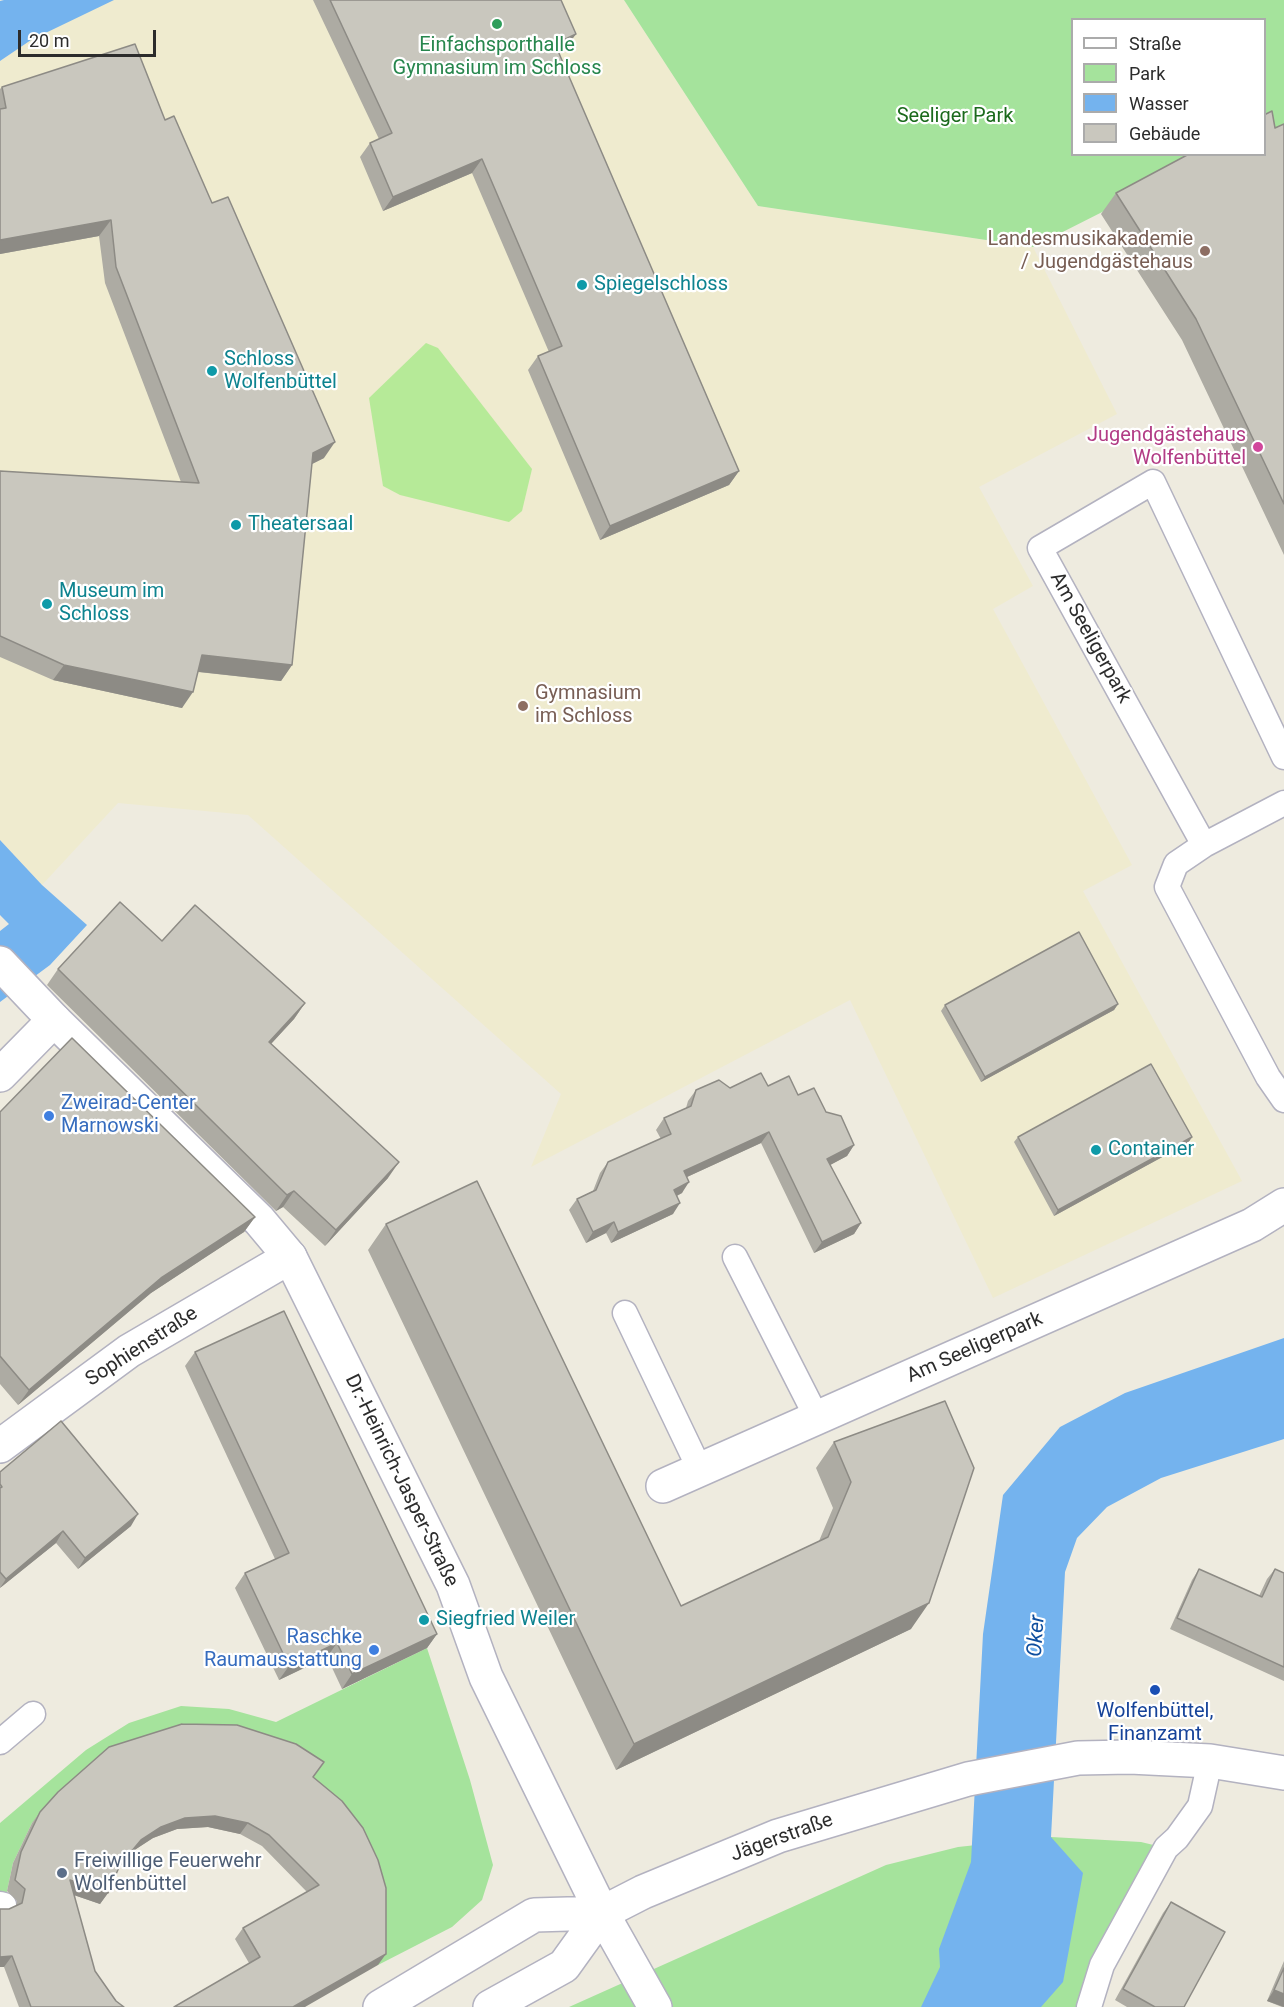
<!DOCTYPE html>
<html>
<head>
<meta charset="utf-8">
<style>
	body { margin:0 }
	#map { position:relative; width:1284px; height:2007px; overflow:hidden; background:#eeebdf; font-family:Roboto,sans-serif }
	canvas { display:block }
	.legend { position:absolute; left:1071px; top:18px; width:195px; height:138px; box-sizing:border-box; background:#fff; border:2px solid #ababab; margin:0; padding:8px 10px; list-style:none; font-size:18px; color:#2c2c2c }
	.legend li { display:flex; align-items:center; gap:12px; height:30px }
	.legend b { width:30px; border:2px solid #ababab }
	.scale { position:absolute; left:18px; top:30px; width:138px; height:27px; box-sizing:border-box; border:3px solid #2c2c2c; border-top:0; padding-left:8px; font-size:18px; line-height:21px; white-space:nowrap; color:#2c2c2c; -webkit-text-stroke:4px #fff; paint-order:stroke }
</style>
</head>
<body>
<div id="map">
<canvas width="1284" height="2007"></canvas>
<ul class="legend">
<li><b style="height:8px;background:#fff"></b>Straße</li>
<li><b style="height:16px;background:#a5e39c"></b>Park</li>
<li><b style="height:16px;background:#74b3ee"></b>Wasser</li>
<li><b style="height:16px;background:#c9c7be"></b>Gebäude</li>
</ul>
<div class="scale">20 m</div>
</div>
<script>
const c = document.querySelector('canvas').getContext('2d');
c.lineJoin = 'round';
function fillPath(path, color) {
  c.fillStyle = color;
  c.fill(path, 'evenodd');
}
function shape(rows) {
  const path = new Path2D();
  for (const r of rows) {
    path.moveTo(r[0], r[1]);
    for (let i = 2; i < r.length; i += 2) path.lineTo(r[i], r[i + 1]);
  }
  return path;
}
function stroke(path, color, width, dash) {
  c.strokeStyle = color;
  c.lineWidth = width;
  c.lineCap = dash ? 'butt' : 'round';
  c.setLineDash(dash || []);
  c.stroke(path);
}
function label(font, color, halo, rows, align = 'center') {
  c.font = font + ' Roboto,sans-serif';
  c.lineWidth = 4.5;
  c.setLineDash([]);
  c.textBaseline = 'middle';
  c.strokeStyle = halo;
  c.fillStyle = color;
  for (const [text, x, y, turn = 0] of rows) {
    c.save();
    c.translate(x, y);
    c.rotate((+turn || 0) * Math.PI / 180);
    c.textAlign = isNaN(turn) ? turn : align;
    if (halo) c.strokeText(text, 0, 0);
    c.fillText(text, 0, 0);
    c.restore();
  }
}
fillPath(shape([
	[79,0,624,0,758,206,1033,247,1117,414,979,487,1033,586,993,609,1132,865,1083,891,1242,1181,993,1298,850,1000,531,1167,561,1094,248,815,118,803,42,885,0,840,0,61,31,40]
]), '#efebcf');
fillPath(shape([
	[624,0,1284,0,1284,137,1265,147,1264,20,1072,20,1072,154,1215,155,1033,247,758,206],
	[427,1648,470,1780,493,1865,482,1900,452,1927,378,1965,380,1928,305,1788,316,1773,50,1803,32,1823,13,1863,4,1905,0,1904,0,1823,86,1750,129,1723,181,1706,229,1709,276,1722],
	[1051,1837,1141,1842,1166,1848,1089,2007,569,2007,886,1865,958,1847]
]), '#a5e39c');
fillPath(shape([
	[426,343,438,348,532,469,522,511,509,522,400,495,383,486,369,398]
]), '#b6ea98');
fillPath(shape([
	[4,0,114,0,31,40,0,61,0,1],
	[0,840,42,885,87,925,50,965,0,1002,0,931,9,924,0,915],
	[1284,1338,1284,1439,1161,1478,1107,1507,1077,1538,1065,1572,1051,1837,1083,1873,1063,1982,1041,2007,921,2007,940,1967,939,1949,971,1862,983,1634,1003,1495,1060,1427,1125,1393]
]), '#74b3ee');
const lane = shape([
	[1284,757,1153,482,1040,548,1204,845,1176,864,1167,887,1268,1077,1284,1100],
	[1204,845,1284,803],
	[735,1257,817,1418],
	[625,1313,700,1470],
	[0,1742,33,1714],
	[0,1904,4,1905],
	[1089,2007,1102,1965,1166,1848,1177,1838,1200,1806,1210,1761]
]);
const street = shape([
	[0,1075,54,1020],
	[0,1446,129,1351,290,1257],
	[663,1486,1252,1225,1284,1205]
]);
const secondary = shape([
	[0,963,54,1020,259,1220,290,1257,453,1585,486,1677,602,1913,655,2007],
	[380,2007,534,1915,602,1913,643,1892,778,1836,968,1779,1078,1758,1130,1757,1210,1761,1284,1773],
	[490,2007,564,1966,602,1913]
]);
stroke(lane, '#b3b2c0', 27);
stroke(street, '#b3b2c0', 36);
stroke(secondary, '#b3b2c0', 36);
stroke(lane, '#fff', 24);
stroke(street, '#fff', 33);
stroke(secondary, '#fff', 33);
fillPath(shape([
	[313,0,561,0,566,48,558,52,739,471,729,485,600,540,528,370,538,356,549,352,472,173,383,211,360,157,370,143,379,139],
	[2,87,165,120,324,458,312,464,292,665,281,681,198,672,182,708,53,680,0,657,0,471,181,482,105,283,99,236,0,254,0,89],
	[1284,124,1284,555,1182,340,1101,214,1116,193,1275,128],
	[162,941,305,1003,294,1019,271,1044,388,1178,325,1246,283,1207,276,1211,47,985,58,969],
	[1118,1004,1114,1010,981,1082,941,1011,945,1005],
	[768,1086,798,1095,826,1112,854,1145,847,1156,830,1165,861,1223,854,1234,814,1253,761,1143,687,1177,682,1193,677,1196,673,1214,611,1243,606,1233,586,1243,569,1210,577,1199,593,1191,600,1173,608,1162,661,1139,656,1130,664,1118,686,1108,688,1101,696,1090],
	[0,1112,255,1217,244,1232,151,1293,18,1405,0,1384],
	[1018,1137,1192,1137,1188,1143,1054,1216,1014,1142],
	[386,1224,681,1606,819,1541,833,1508,816,1468,834,1442,945,1401,911,1629,616,1770,368,1250],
	[195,1352,437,1634,427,1648,342,1689,327,1657,279,1680,235,1588,245,1573,275,1559,185,1366],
	[0,1472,131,1526,78,1569,56,1543,0,1588],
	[1199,1569,1259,1596,1267,1579,1275,1569,1284,1573,1284,1681,1170,1629,1192,1580],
	[313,1777,378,1965,249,1963,235,1939,243,1928,307,1892,262,1846,240,1834,208,1827,177,1829,153,1838,133,1851,118,1869,108,1893,100,1904,74,1895,95,1971,116,2001,124,2007,19,2007,4,1967,0,1967,0,1909,9,1909,16,1906,17,1901,7,1891,13,1863,32,1823,40,1812],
	[1171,1902,1184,2007,1127,2007,1115,2000,1163,1913],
	[1284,1961,1284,2007,1282,2007,1267,2001]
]), '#adaba3');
fillPath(shape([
	[576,34,566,48,545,58,555,44],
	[482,159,472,173,383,211,393,197],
	[111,220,99,236,0,254,0,240],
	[335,442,324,458,302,469,313,453],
	[739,471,729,485,600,540,610,526],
	[202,655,292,665,281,681,191,671],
	[64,665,193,692,182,708,53,680],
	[305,1003,294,1019,258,1058,269,1042],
	[1118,1004,1114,1010,981,1082,985,1077],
	[769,1132,761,1143,676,1182,684,1171],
	[1192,1137,1188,1143,1054,1216,1058,1210],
	[854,1145,847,1156,819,1171,827,1159],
	[399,1162,388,1178,325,1246,336,1230],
	[689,1182,682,1193,666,1201,674,1190],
	[294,1191,283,1207,276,1211,287,1195],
	[680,1203,673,1214,611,1243,618,1232],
	[255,1217,244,1232,151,1293,18,1405,29,1390,161,1278],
	[614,1222,606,1233,586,1243,593,1232],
	[861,1223,854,1234,814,1253,822,1242],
	[138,1514,131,1526,78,1569,85,1558],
	[63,1531,56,1543,0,1588,6,1579],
	[929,1603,911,1629,616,1770,634,1744],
	[437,1634,427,1648,342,1689,352,1674],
	[337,1643,327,1657,279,1680,289,1666],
	[215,1816,248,1823,240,1834,208,1827,177,1829,153,1838,133,1851,112,1876,120,1865,141,1840,161,1827,185,1818],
	[70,1880,108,1893,100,1904,62,1891],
	[386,1954,378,1965,305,2007,293,2007],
	[12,1956,4,1967,0,1967,0,1957],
	[1274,1990,1284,1994,1284,2007,1267,2001]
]), '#8d8b85');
const building = shape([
	[330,0,561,0,576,34,555,44,739,471,610,526,538,356,562,346,482,159,393,197,370,143,392,133,330,0],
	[135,44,165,120,174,116,212,203,228,197,335,442,313,453,292,665,202,655,193,692,64,665,0,636,0,471,199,483,116,267,111,220,0,240,0,109,6,108,2,87,135,44],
	[1272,111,1275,128,1284,124,1284,504,1196,319,1116,193,1189,154,1264,154,1264,115,1272,111],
	[120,902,162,941,195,905,305,1003,269,1042,399,1162,336,1230,294,1191,287,1195,58,969,120,902],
	[1079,932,1118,1004,985,1077,945,1005,1079,932],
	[72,1038,255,1217,161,1278,29,1390,0,1356,0,1112,72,1038],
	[1151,1064,1192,1137,1058,1210,1018,1137,1151,1064],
	[761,1073,768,1086,789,1076,798,1095,814,1088,826,1112,841,1116,854,1145,827,1159,861,1223,822,1242,769,1132,684,1171,689,1182,674,1190,680,1203,618,1232,614,1222,593,1232,577,1199,596,1190,608,1162,671,1134,664,1118,691,1106,696,1090,719,1080,730,1088,761,1073],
	[477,1181,681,1606,828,1537,851,1482,834,1442,945,1401,974,1468,929,1603,634,1744,386,1224,477,1181],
	[284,1311,437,1634,352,1674,337,1643,289,1666,245,1573,289,1553,195,1352,284,1311],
	[61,1421,138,1514,85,1558,63,1531,6,1579,0,1572,0,1488,2,1487,0,1484,0,1472,61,1421],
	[1199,1569,1262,1597,1275,1569,1284,1573,1284,1667,1177,1618,1199,1569],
	[182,1724,237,1725,296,1744,324,1762,313,1777,342,1801,363,1828,378,1860,386,1888,386,1954,293,2007,174,2007,260,1957,243,1928,319,1885,269,1835,248,1823,215,1816,185,1818,161,1827,141,1840,120,1865,108,1893,70,1880,95,1971,116,2001,124,2007,31,2007,12,1956,0,1957,0,1909,9,1909,22,1903,25,1889,15,1880,21,1852,40,1812,58,1792,109,1747,182,1724],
	[1171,1902,1225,1932,1184,2007,1155,2007,1123,1989,1171,1902],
	[1284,1968,1284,1994,1274,1990,1284,1968]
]);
fillPath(building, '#c9c7be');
stroke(building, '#8d8b85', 1.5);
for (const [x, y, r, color] of [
	[497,24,6,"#2e9e5b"],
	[1205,251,6,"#8d6e63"],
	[582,285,6,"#0f9aa8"],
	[212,371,6,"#0f9aa8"],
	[1258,447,6,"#d1479c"],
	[236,525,6,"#0f9aa8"],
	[47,604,6,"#0f9aa8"],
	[523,706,6,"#8d6e63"],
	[49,1116,6,"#3f7fe0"],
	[1096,1150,6,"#0f9aa8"],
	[424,1620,6,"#0f9aa8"],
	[374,1650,6,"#3f7fe0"],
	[1155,1690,6,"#1a4fb4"],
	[62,1873,6,"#5c6f8a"]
]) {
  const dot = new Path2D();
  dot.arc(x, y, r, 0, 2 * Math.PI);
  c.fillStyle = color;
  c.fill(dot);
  stroke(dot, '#fff', 2);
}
label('20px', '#27864d', '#fff', [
	["Einfachsporthalle",497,46],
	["Gymnasium im Schloss",497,69]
]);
label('20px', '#1b6a1c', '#fff', [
	["Seeliger Park",955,117]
]);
label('20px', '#785e54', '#fff', [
	["Landesmusikakademie",1193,240],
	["/ Jugendgästehaus",1193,263],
	["Gymnasium",535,694,"left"],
	["im Schloss",535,717,"left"]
], 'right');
label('20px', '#0d838f', '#fff', [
	["Spiegelschloss",594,285],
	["Schloss",224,360],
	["Wolfenbüttel",224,383],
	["Theatersaal",248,525],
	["Museum im",59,592],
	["Schloss",59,615],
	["Container",1108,1150],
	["Siegfried Weiler",436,1620]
], 'left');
label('20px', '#b23c85', '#fff', [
	["Jugendgästehaus",1246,436],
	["Wolfenbüttel",1246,459]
], 'right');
label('20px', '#2c2c2c', '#fff', [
	["Am Seeligerpark",1090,638,61],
	["Sophienstraße",142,1347,-33],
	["Am Seeligerpark",975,1348,-24],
	["Dr.-Heinrich-Jasper-Straße",401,1481,64],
	["Jägerstraße",782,1838,-20]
]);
label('20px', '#366cbe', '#fff', [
	["Zweirad-Center",61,1104],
	["Marnowski",61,1127],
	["Raschke",362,1638,"right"],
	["Raumausstattung",362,1661,"right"]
], 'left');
label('20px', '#164399', '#fff', [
	["Wolfenbüttel,",1155,1712],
	["Finanzamt",1155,1735]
]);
label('20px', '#4e5e75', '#fff', [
	["Freiwillige Feuerwehr",74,1862],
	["Wolfenbüttel",74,1885]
], 'left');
label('italic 21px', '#0e4e9e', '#fff', [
	["Oker",1037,1636,-86]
]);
</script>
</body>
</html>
